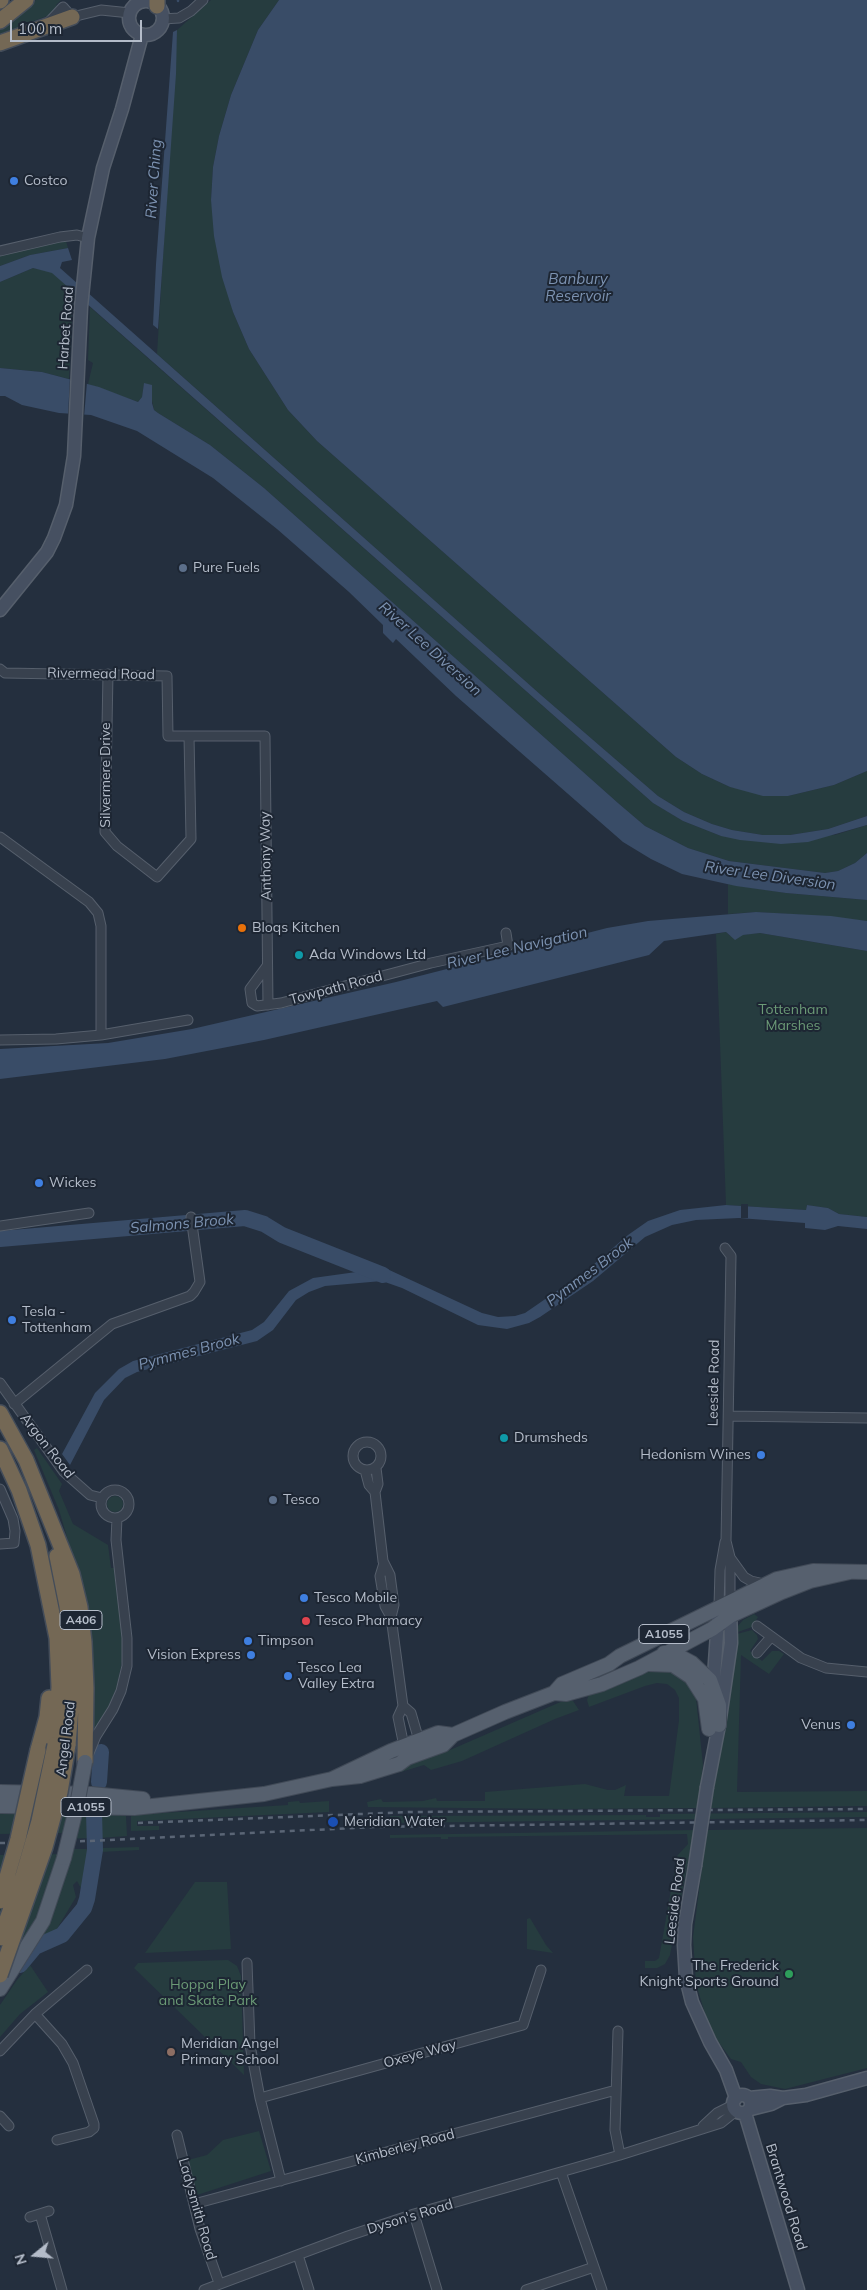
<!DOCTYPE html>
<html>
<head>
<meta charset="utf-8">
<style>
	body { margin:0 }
	#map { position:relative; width:867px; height:2290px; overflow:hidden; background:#242f3e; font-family:Mulish,sans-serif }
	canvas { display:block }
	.north { position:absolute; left:10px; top:2230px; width:50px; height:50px; -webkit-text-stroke:4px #1d2633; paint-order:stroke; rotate:253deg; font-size:14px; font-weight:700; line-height:20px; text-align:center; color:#b4bcc9 }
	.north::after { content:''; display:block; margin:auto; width:18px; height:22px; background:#b4bcc9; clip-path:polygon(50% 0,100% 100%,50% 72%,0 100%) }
	.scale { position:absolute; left:10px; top:20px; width:132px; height:22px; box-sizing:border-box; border:2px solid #b4bcc9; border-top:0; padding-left:6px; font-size:15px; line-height:18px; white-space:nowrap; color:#b4bcc9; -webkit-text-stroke:4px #1d2633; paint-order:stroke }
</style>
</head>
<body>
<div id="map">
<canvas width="867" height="2290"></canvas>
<div class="north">N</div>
<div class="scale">100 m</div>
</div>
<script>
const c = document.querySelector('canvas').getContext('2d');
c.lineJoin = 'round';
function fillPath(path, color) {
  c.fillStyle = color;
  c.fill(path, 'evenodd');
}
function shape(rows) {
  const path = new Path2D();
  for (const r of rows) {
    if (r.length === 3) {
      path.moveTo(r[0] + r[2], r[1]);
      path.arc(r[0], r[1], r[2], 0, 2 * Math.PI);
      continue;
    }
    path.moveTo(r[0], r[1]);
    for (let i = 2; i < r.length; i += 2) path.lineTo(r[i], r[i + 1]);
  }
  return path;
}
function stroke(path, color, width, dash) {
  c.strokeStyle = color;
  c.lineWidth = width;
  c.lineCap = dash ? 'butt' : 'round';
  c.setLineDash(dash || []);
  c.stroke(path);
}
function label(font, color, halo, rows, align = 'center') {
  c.font = font + ' Mulish,sans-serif';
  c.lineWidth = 4;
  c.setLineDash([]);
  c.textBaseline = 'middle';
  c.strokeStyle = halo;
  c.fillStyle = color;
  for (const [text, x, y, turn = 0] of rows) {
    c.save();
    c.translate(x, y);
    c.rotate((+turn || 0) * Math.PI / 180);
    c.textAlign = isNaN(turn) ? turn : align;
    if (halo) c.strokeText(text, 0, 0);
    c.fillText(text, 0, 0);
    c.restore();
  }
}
fillPath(shape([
	[36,0,61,0,56,5,58,7,47,16,0,34,0,29],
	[211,0,279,0,258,30,231,95,219,136,213,167,211,200,233,312,249,349,288,410,317,441,676,757,702,774,730,787,788,796,834,785,867,771,867,816,828,829,790,835,763,835,732,830,712,824,684,812,658,796,541,695,157,354,177,30],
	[58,240,66,241,68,248,30,255,0,266,0,254],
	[33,268,52,272,73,291,69,379,42,372,0,368,0,282],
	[90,307,653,803,683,821,721,836,835,835,867,825,867,853,855,863,838,871,825,873,729,861,688,848,645,826,618,803,264,488,210,445,158,413,154,410,151,396,144,384,142,397,138,402,88,384,93,363,88,360],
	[728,884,786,893,867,900,867,921,790,914,756,912,728,914],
	[726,932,730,936,760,933,867,951,867,1217,839,1214,828,1208,807,1205,806,1210,726,1205,716,934],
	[37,1448,62,1484,59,1491,73,1524,108,1545,111,1568,114,1568,123,1644,122,1662,117,1686,109,1706,95,1729,92,1728,77,1571,59,1510,34,1450],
	[115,1504,8],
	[754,1614,758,1617,752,1627,738,1632,737,1627,743,1620],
	[752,1630,757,1635,758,1639,750,1651,762,1661,772,1651,779,1651,784,1654,769,1674,741,1655,737,1792,867,1791,867,1806,711,1808,737,1634],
	[668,1667,688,1683,696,1698,703,1765,698,1808,564,1809,368,1807,367,1802,381,1799,383,1802,423,1801,436,1798,437,1801,485,1801,485,1792,585,1784,608,1790,615,1790,626,1785,624,1796,669,1796,679,1720,679,1698,675,1690,667,1684,657,1683,645,1686,589,1707,587,1700,589,1694,646,1669],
	[565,1700,573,1701,579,1710,555,1719,462,1761,431,1770,424,1765,401,1772,395,1769,450,1750],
	[299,1801,300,1803,329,1801,329,1812,137,1821,137,1826,159,1826,159,1830,131,1831,131,1815,288,1805,288,1802],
	[0,1811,88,1811,89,1838,67,1839,66,1833,0,1834],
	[99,1812,126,1816,127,1836,100,1838],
	[867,1812,867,1817,390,1823,390,1816,646,1815,646,1817,660,1817,660,1814],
	[867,1828,867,2068,785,2089,761,2084,751,2077,741,2062,731,2059,717,2040,708,2023,696,1984,693,1937,707,1830],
	[694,1830,670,1955,665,1964,657,1968,645,1968,645,1961,655,1961,659,1958,677,1856,688,1844,687,1834,448,1837,448,1839,441,1839,441,1837,390,1838,390,1835],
	[139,1847,139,1850,100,1852,101,1848],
	[67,1849,89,1849,82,1896,82,1890,77,1881,73,1885,76,1897,55,1932,34,1940,9,1963,0,1930,0,1855,67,1854],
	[195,1882,227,1882,231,1949,145,1953],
	[530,1918,546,1945,553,1953,527,1949,527,1919],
	[228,1960,237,1966,241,1976,244,2075,134,1968,138,1963],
	[30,1965,48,1992,20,2014,0,2037,0,2005,17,1980],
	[259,2131,271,2171,197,2195,188,2160,207,2155,223,2140]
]), '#263c3f');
fillPath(shape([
	[279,0,867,0,867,771,834,785,788,796,763,796,730,787,702,774,676,757,317,441,288,410,249,349,233,312,222,277,214,236,211,200,213,167,219,136,231,95,258,30],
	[177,30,176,74,158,329,153,325,156,264,173,32],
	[68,248,72,260,62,262,60,268,541,695,658,796,684,812,712,824,732,830,763,835,790,835,828,829,867,816,867,825,808,842,781,844,740,840,721,836,683,821,653,803,52,273,33,268,0,282,0,266,30,255],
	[0,368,42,372,99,387,138,402,142,397,144,383,152,385,152,403,154,410,158,413,210,445,264,488,618,803,645,826,688,848,729,861,825,873,838,871,855,863,867,853,867,900,786,893,736,886,682,874,651,859,623,842,456,696,396,639,393,643,383,633,383,625,349,592,277,529,213,478,137,431,91,415,59,413,22,405,5,396,0,396],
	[756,912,831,916,867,921,867,951,760,933,743,935,735,940,726,932,664,941,649,955,443,1007,437,1001,264,1040,165,1059,0,1079,0,1049,108,1043,192,1029,396,982,607,928,648,921],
	[726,1205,806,1210,807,1205,828,1208,839,1214,867,1217,867,1229,838,1226,825,1230,805,1228,805,1223,739,1218,696,1220,672,1225,645,1237,593,1281,540,1317,529,1323,507,1329,478,1325,402,1288,382,1281,325,1286,309,1292,296,1300,273,1330,257,1341,137,1372,125,1378,104,1400,70,1465,62,1454,95,1393,119,1369,133,1361,252,1330,264,1322,289,1291,313,1278,385,1268,482,1313,498,1317,515,1316,525,1313,586,1271,628,1235,648,1221,680,1210]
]), '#394c67');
fillPath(shape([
	[70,377,87,382,84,417,68,416],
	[741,1204,748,1204,748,1218,741,1218]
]), '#242f3e');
stroke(shape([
	[178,0,178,1]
]), '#394c67', 2.5);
stroke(shape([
	[0,1239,245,1218,264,1224,282,1235,383,1275],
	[99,1782,101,1752],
	[20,1965,35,1947,62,1935,84,1908,87,1899,95,1850,94,1812]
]), '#394c67', 16);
const street = shape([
	[163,19,179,18,191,11,203,0],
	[47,24,63,7,72,17,101,10,130,13],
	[0,251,60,237,77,235,88,238],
	[0,669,5,673,167,676,168,736,265,736,268,1005],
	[108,674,105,832,117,846,157,877,191,839,189,736],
	[0,837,89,902,98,913,101,926,101,1035],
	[267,966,250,989,252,1003,257,1006,281,1003,431,963,508,946,506,933],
	[0,1040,56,1039,101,1035,188,1020],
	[0,1226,89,1213],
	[725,1248,731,1256,726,1541,730,1557,730,1601],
	[0,1383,64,1472,90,1495,102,1498],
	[14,1404,112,1324,190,1296,194,1292,200,1282,191,1217],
	[729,1416,867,1418],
	[367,1456,14],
	[376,1468,378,1484,375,1492,383,1561,390,1575,394,1605,391,1617,403,1706,398,1717,405,1751],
	[365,1470,369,1485,375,1492],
	[0,1489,13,1519,15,1531,14,1543,0,1544],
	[115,1504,14],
	[731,1559,744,1577,751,1581,764,1584],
	[384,1563,380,1576,385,1606,391,1617],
	[719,1606,720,1570,725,1542],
	[757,1626,801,1658,826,1668,867,1672],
	[757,1653,771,1637],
	[403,1706,411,1713,420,1744],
	[89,1753,96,1736,113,1709,121,1691,127,1666,127,1638,116,1540,117,1518],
	[247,1963,250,2045,260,2098,281,2181],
	[35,2014,62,2044,73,2063,94,2124,94,2128,89,2132,57,2140],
	[618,2031,615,2130,620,2155],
	[0,2051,35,2014,87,1970],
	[260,2098,523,2025,541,1970],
	[0,2116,9,2126],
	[703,2126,717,2113,733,2105],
	[177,2135,200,2229,219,2283],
	[561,2172,602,2290],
	[194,2204,616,2090],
	[40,2214,62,2290],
	[414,2214,437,2290],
	[30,2217,49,2211],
	[298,2255,309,2290],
	[204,2290,348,2236,414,2214,620,2155,721,2123,736,2111],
	[526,2290,594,2267]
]);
const secondary = shape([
	[146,18,17],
	[0,610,47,552,54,538,66,505,74,456,81,307,88,238,103,168,122,109,142,35],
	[713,1691,718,1619],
	[707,1787,719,1725,731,1643,730,1607],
	[695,1866,685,1924,684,1945,686,1978,692,2002,710,2042,726,2070,736,2098],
	[742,2104,9],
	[749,2098,770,2096,783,2098,806,2095,867,2078],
	[751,2109,771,2104,783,2098],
	[745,2113,798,2290]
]);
const primary = shape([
	[664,1653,677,1655,692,1663,710,1680,719,1705,719,1725],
	[649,1664,673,1665,691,1677,705,1699,709,1729],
	[554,1693,562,1684,609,1664,620,1656,777,1579,813,1571,867,1572],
	[332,1779,360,1776,399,1764,407,1758,443,1745,453,1735,505,1712,554,1693,566,1694,602,1684,639,1668,712,1629,730,1616,782,1592,810,1581,850,1572],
	[0,1792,91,1794,143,1799],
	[0,1806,134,1808,264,1794,332,1779,391,1751,438,1733,453,1735],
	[0,1989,43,1921,64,1858]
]);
const highway = shape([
	[157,0,157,6],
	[0,1,1,0],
	[0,21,26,0],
	[0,43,72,17],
	[0,1413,26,1460,72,1574,80,1607,84,1642,86,1688,85,1762],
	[0,1449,19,1490,38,1545,57,1638,59,1687,55,1745],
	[57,1556,67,1606,72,1666,72,1696,68,1745],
	[38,1750,47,1717,49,1698]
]);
stroke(street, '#565f6c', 11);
stroke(secondary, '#565f6c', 15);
stroke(primary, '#414a57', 16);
stroke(highway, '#434c59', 18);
stroke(street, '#38414e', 9);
stroke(secondary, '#465061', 12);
stroke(primary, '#56606e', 14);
stroke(highway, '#746855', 15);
stroke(shape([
	[138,1823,410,1812,867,1809],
	[0,1843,89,1841,373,1827,867,1820]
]), '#5a6575', 2.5, [5, 5]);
const secondaryBridge = shape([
	[695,1866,707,1787]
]);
const primaryBridge = shape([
	[64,1858,77,1805,85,1762]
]);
const highwayBridge = shape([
	[0,1901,18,1839,38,1750],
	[0,1938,23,1876,39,1821,55,1745],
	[0,1975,45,1847,60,1792,68,1745]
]);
stroke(secondaryBridge, '#565f6c', 15, []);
stroke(primaryBridge, '#414a57', 16, []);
stroke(highwayBridge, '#434c59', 18, []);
stroke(secondaryBridge, '#465061', 12);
stroke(primaryBridge, '#56606e', 14);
stroke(highwayBridge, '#746855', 15);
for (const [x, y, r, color] of [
	[14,181,5,"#3f7fe0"],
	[183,568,5,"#5c6f8a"],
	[242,928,5,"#e8710a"],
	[299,955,5,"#0f9aa8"],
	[39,1183,5,"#3f7fe0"],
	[12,1320,5,"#3f7fe0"],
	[504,1438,5,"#0f9aa8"],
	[761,1455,5,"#3f7fe0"],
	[273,1500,5,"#5c6f8a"],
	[304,1598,5,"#3f7fe0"],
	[306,1621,5,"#e0444e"],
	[248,1641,5,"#3f7fe0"],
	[251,1655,5,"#3f7fe0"],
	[288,1676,5,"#3f7fe0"],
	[851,1725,5,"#3f7fe0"],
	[333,1822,6,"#1a4fb4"],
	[789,1974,5,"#2e9e5b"],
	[171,2052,5,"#8d6e63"]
]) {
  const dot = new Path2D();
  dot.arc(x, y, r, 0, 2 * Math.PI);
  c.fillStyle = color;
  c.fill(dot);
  stroke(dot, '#1d2633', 2);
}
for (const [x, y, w] of [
	[81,1620,42],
	[664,1634,50],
	[86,1807,50]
]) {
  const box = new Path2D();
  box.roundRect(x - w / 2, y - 9.5, w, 19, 4);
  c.fillStyle = '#1d2633';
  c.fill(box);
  stroke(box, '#b4bcc9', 1);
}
label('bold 12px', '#b4bcc9', null, [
	["A406",81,1620],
	["A1055",664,1634],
	["A1055",86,1807]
]);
label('14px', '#b4bcc9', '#1d2633', [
	["Costco",24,181],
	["Pure Fuels",193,568],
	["Bloqs Kitchen",252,928],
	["Ada Windows Ltd",309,955],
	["Wickes",49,1183],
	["Tesla -",22,1312],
	["Tottenham",22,1328],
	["Drumsheds",514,1438],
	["Hedonism Wines",751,1455,"right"],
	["Tesco",283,1500],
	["Tesco Mobile",314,1598],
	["Tesco Pharmacy",316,1621],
	["Timpson",258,1641],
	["Vision Express",241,1655,"right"],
	["Tesco Lea",298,1668],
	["Valley Extra",298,1684],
	["Venus",841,1725,"right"],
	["Meridian Water",344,1822],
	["The Frederick",779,1966,"right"],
	["Knight Sports Ground",779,1982,"right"],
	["Meridian Angel",181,2044],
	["Primary School",181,2060]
], 'left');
label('14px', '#b4bcc9', '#1d2633', [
	["Harbet Road",66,328,-86],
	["Rivermead Road",101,674,1],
	["Silvermere Drive",106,775,-90],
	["Anthony Way",266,856,-91],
	["Towpath Road",336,988,-15],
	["Leeside Road",714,1383,-89],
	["Argon Road",47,1446,52],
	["Angel Road",66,1739,-83],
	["Leeside Road",675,1901,-83],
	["Oxeye Way",420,2054,-15],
	["Kimberley Road",405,2147,-15],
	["Brantwood Road",786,2197,73],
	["Ladysmith Road",197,2209,74],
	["Dyson's Road",410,2217,-17]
]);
label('14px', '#6b9a76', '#1d2633', [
	["Tottenham",793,1010],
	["Marshes",793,1026],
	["Hoppa Play",208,1985],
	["and Skate Park",208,2001]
]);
label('italic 15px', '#7c92b1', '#1d2633', [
	["River Ching",154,179,-86],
	["Banbury",578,279],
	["Reservoir",578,296],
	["River Lee Diversion",430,649,42],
	["River Lee Diversion",770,876,8],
	["River Lee Navigation",517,948,-13],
	["Salmons Brook",182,1224,-5],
	["Pymmes Brook",590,1272,-37],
	["Pymmes Brook",189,1352,-15]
]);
</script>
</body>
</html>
